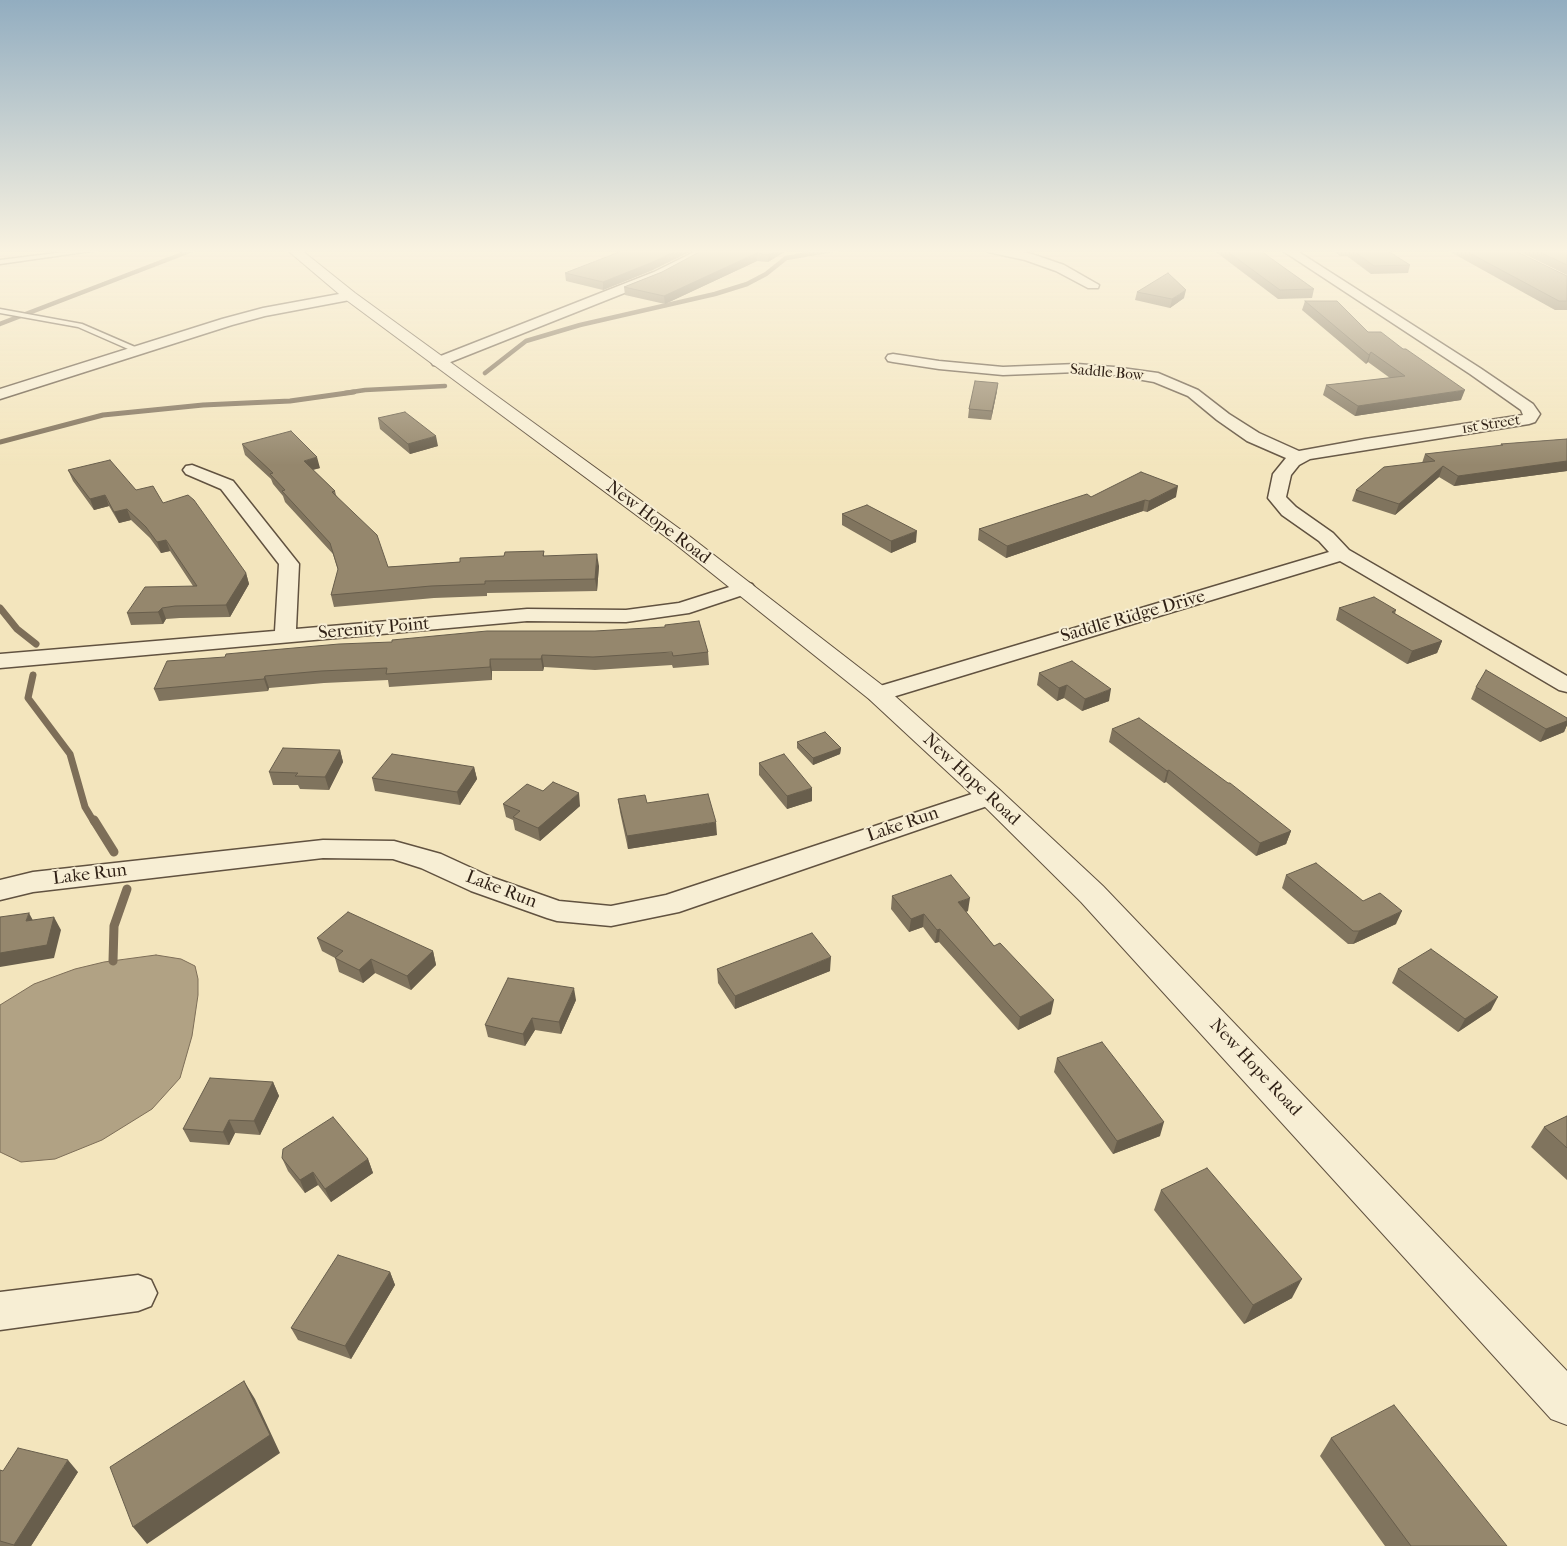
<!DOCTYPE html>
<html>
<head>
<meta charset="utf-8">
<style>
	body { margin:0 }
	canvas { display:block; background:#f3e5bd }
</style>
</head>
<body>
<canvas width="1567" height="1546"></canvas>
<script>
const c = document.querySelector('canvas').getContext('2d');
c.lineJoin = 'round';
function fillPath(path, color) {
  c.fillStyle = color;
  c.fill(path, 'evenodd');
}
function shape(rows) {
  const path = new Path2D();
  for (const r of rows) {
    path.moveTo(r[0], r[1]);
    for (let i = 2; i < r.length; i += 2) path.lineTo(r[i], r[i + 1]);
  }
  return path;
}
function stroke(path, color, width, dash) {
  c.strokeStyle = color;
  c.lineWidth = width;
  c.lineCap = dash ? 'butt' : 'round';
  c.setLineDash(dash || []);
  c.stroke(path);
}
function label(font, color, halo, rows, align = 'center') {
  c.font = font + ' "IM FELL French Canon",serif';
  c.lineWidth = 4;
  c.setLineDash([]);
  c.textBaseline = 'middle';
  c.strokeStyle = halo;
  c.fillStyle = color;
  for (const [text, x, y, turn = 0] of rows) {
    c.save();
    c.translate(x, y);
    c.rotate((+turn || 0) * Math.PI / 180);
    c.textAlign = isNaN(turn) ? turn : align;
    if (halo) c.strokeText(text, 0, 0);
    c.fillText(text, 0, 0);
    c.restore();
  }
}
const water = shape([
	[156,955,181,959,195,966,198,979,198,995,192,1036,180,1078,152,1109,102,1140,55,1159,21,1162,0,1152,0,1005,34,984,75,969,104,962,156,955]
]);
fillPath(water, '#b1a284');
stroke(water, '#7d6e58', 1);
stroke(shape([
	[0,324,195,249],
	[485,373,526,341,580,325,715,294,747,284,766,274,786,258,838,249],
	[345,393,365,390,445,386]
]), '#7d6e58', 4.5);
stroke(shape([
	[0,442,103,415,203,405,290,401,354,392]
]), '#7d6e58', 5);
stroke(shape([
	[0,608,17,629,36,644],
	[33,675,28,698,70,754,85,807,94,822]
]), '#7d6e58', 7);
stroke(shape([
	[94,820,114,852],
	[113,961,114,926,127,889]
]), '#7d6e58', 9);
const service = shape([
	[89,249,105,249,0,264,0,260,89,249],
	[0,309,82,324,142,350,135,352,78,327,0,313,0,309]
]);
const minor = shape([
	[700,249,715,249,662,278,443,365,438,366,433,365,431,362,433,359,654,272,700,249],
	[986,249,1008,249,1032,254,1064,265,1099,285,1098,288,1088,288,1056,271,1025,260,988,252,986,249],
	[1280,249,1294,249,1480,368,1533,404,1540,414,1535,422,1529,424,1310,459,1299,465,1291,475,1286,497,1296,507,1333,533,1349,550,1567,676,1567,692,1559,690,1340,561,886,699,878,701,870,699,866,694,870,689,1329,552,1319,541,1282,515,1268,498,1273,474,1286,458,1247,441,1217,420,1188,396,1154,382,1114,375,1077,372,1003,375,939,369,893,362,888,361,886,358,888,355,893,354,939,361,1003,367,1077,364,1114,367,1158,373,1198,390,1229,414,1259,433,1299,451,1365,439,1523,415,1521,410,1470,374,1280,249],
	[350,292,357,296,355,299,265,316,232,325,0,399,0,389,222,319,263,308,350,292],
	[192,465,233,481,299,564,296,629,527,609,626,610,679,603,745,582,752,584,755,588,752,592,689,613,626,622,527,621,0,668,0,654,275,631,279,564,221,489,186,474,183,470,186,466,192,465],
	[990,788,999,790,1003,796,999,802,679,912,611,926,557,921,547,918,471,891,421,868,393,859,323,858,33,892,0,900,0,880,33,872,323,840,394,841,441,854,491,877,559,901,611,906,666,895,990,788],
	[138,1275,151,1280,157,1293,151,1306,138,1311,0,1330,0,1292,138,1275]
]);
const tertiary = shape([
	[286,249,300,249,355,293,688,535,887,689,1000,790,1103,886,1567,1371,1567,1425,1551,1419,1081,902,980,802,869,699,674,543,345,299,286,249]
]);
stroke(service, '#615240', 3);
stroke(minor, '#615240', 3);
stroke(tertiary, '#615240', 2);
fillPath(service, '#f7eed4');
fillPath(minor, '#f7eed4');
fillPath(tertiary, '#f7eed4');
fillPath(shape([
	[705,249,792,249,788,251,786,251,768,262,757,261,665,304,625,295,624,287,662,272],
	[1212,249,1258,249,1314,289,1312,298,1278,299],
	[1331,249,1385,249,1410,265,1408,273,1371,274,1347,256,1340,256],
	[1445,249,1511,249,1567,276,1567,310,1555,310],
	[1514,249,1567,249,1567,275],
	[653,270,603,290,566,281,565,273],
	[1137,292,1184,298,1170,308,1135,300],
	[1305,301,1368,332,1461,400,1355,416,1323,395,1326,385,1390,378,1368,362,1366,364,1302,310],
	[997,391,991,420,968,418,969,409],
	[378,418,438,446,410,454,380,429],
	[1567,439,1567,471,1454,486,1439,477,1395,515,1352,501,1356,490,1422,463,1425,454,1500,446,1501,444],
	[242,444,320,468,313,470,335,491,336,495,388,567,460,562,544,551,544,556,599,566,597,591,487,593,487,596,434,598,334,607,331,595,338,570,333,554,285,502,283,496,273,484,271,479,245,455],
	[68,470,136,490,163,503,246,573,249,584,230,617,180,618,166,619,163,624,131,625,127,613,193,586,170,551,161,553,150,538,131,520,119,523,109,506,94,510,73,481],
	[1091,497,1176,497,1147,512,1143,511,1006,558,978,540,979,529],
	[842,514,916,542,891,553,842,525],
	[1339,608,1396,610,1395,614,1442,641,1437,653,1407,664,1336,620],
	[708,652,709,665,673,668,672,665,595,670,544,667,543,671,492,671,492,680,389,687,388,680,324,683,269,688,268,691,159,701,154,689,225,657],
	[1039,673,1109,701,1082,711,1064,698,1057,701,1037,685],
	[1476,687,1567,718,1567,725,1564,732,1540,742,1471,699],
	[1112,729,1291,831,1286,844,1256,856,1166,782,1164,783,1109,742],
	[797,742,841,748,840,754,813,765,797,748],
	[340,750,343,762,329,790,300,789,298,785,273,785,269,772],
	[759,763,812,801,787,809,759,775],
	[474,767,477,779,460,805,375,791,372,778],
	[543,791,580,806,540,841,515,830,513,820,506,817,503,804],
	[618,799,647,803,717,835,628,849,620,812],
	[1286,875,1363,901,1396,924,1353,944,1348,944,1282,888],
	[892,896,968,911,966,912,1051,1014,1018,1030,939,942,935,943,923,927,909,932,891,909],
	[317,938,433,951,436,965,411,990,375,973,363,983,339,972,335,958,322,951],
	[717,969,830,971,735,1009,718,983],
	[1398,969,1491,1010,1458,1032,1392,983],
	[576,1000,561,1034,535,1030,525,1046,488,1037,485,1025],
	[1057,1058,1160,1136,1113,1154,1054,1072],
	[273,1082,279,1096,260,1135,235,1133,229,1145,190,1142,183,1129],
	[1567,1116,1567,1180,1531,1147,1544,1127],
	[282,1158,368,1159,373,1173,331,1202,318,1185,305,1193,288,1171],
	[1161,1190,1292,1298,1244,1324,1154,1210],
	[390,1272,395,1285,351,1359,298,1340,291,1328],
	[1331,1438,1507,1546,1385,1546,1320,1456],
	[0,1470,3,1471,78,1472,31,1546,0,1546]
]), '#80745e');
fillPath(shape([
	[680,249,696,249,653,270,603,290,603,282],
	[777,249,786,249,786,251,768,262,767,255],
	[757,253,757,261,665,304,664,296],
	[1186,290,1184,298,1170,308,1172,299],
	[1371,352,1368,362,1366,364,1369,355],
	[998,383,997,391,991,420,992,411],
	[1465,390,1461,400,1355,416,1358,406],
	[436,436,438,446,410,454,408,444],
	[317,457,320,468,307,471,304,461],
	[1567,461,1567,471,1454,486,1458,476],
	[1443,466,1439,477,1395,515,1399,504],
	[1178,486,1176,497,1147,512,1149,501],
	[105,495,109,506,94,510,90,499],
	[1145,500,1143,511,1006,558,1007,546],
	[127,509,131,520,119,523,114,512],
	[917,531,916,542,891,553,891,541],
	[166,540,170,551,161,553,157,542],
	[597,554,599,566,597,591,595,579],
	[246,573,249,584,230,617,226,605],
	[162,608,166,619,163,624,158,612],
	[1442,641,1437,653,1407,664,1412,651],
	[542,655,544,667,543,671,541,659],
	[490,659,492,671,492,680,490,667],
	[265,676,269,688,268,691,264,679],
	[1067,685,1064,698,1057,701,1059,688],
	[1111,689,1109,701,1082,711,1085,699],
	[1567,721,1567,725,1564,732,1540,742,1546,729],
	[841,748,840,754,813,765,813,758],
	[340,750,343,762,329,790,325,777],
	[474,767,477,779,460,805,457,792],
	[1169,770,1166,782,1164,783,1167,771],
	[812,788,812,801,787,809,787,796],
	[579,793,580,806,540,841,538,828],
	[716,822,717,835,628,849,627,836],
	[1291,831,1286,844,1256,856,1260,843],
	[970,898,968,911,956,915,958,902],
	[1402,911,1396,924,1353,944,1359,931],
	[29,913,36,926,26,921],
	[924,914,923,927,909,932,911,919],
	[54,917,61,930,54,958,0,967,0,953],
	[940,929,939,942,935,943,937,930],
	[433,951,436,965,411,990,407,976],
	[831,957,830,971,735,1009,735,996],
	[371,959,375,973,363,983,359,970],
	[574,988,576,1000,561,1034,559,1022],
	[1498,997,1491,1010,1458,1032,1465,1019],
	[1054,1000,1051,1014,1018,1030,1020,1017],
	[532,1018,535,1030,525,1046,523,1034],
	[273,1082,279,1096,260,1135,254,1121],
	[229,1120,235,1133,229,1145,223,1132],
	[1164,1122,1160,1136,1113,1154,1117,1141],
	[368,1159,373,1173,331,1202,325,1189],
	[313,1172,318,1185,305,1193,300,1180],
	[390,1272,395,1285,351,1359,345,1346],
	[1302,1279,1292,1298,1244,1324,1253,1305],
	[244,1381,255,1399,280,1453,147,1544,133,1527],
	[68,1460,78,1472,31,1546,14,1546,14,1545]
]), '#685e4c');
const building = shape([
	[627,249,680,249,653,262,603,282,565,273,627,249],
	[705,249,777,249,767,255,757,253,664,296,624,287,662,272,705,249],
	[1224,249,1258,249,1314,289,1280,290,1224,249],
	[1351,249,1385,249,1410,265,1374,266,1351,249],
	[1462,249,1511,249,1567,276,1567,301,1559,301,1462,249],
	[1533,249,1567,249,1567,265,1533,249],
	[1168,273,1186,290,1172,299,1137,292,1168,273],
	[1305,301,1337,301,1368,332,1381,332,1403,349,1406,349,1465,390,1358,406,1326,385,1405,376,1371,352,1369,355,1305,301],
	[975,381,998,383,992,411,969,409,975,381],
	[405,412,436,436,408,444,378,418,405,412],
	[291,431,317,457,304,461,335,491,332,492,377,535,388,567,460,562,460,558,504,556,505,552,544,551,543,556,597,554,595,579,485,581,485,584,431,586,331,595,338,569,330,543,282,491,285,490,270,474,273,473,242,444,291,431],
	[1567,439,1567,461,1458,476,1443,466,1399,504,1356,490,1384,467,1435,461,1425,454,1503,445,1501,444,1567,439],
	[110,460,136,490,153,486,163,503,188,495,194,500,246,573,226,605,175,606,162,608,158,612,127,613,145,587,197,586,166,540,157,542,146,527,127,509,114,512,105,495,90,499,68,470,110,460],
	[1141,472,1178,486,1149,501,1145,500,1007,546,979,529,1087,494,1091,497,1141,472],
	[867,505,917,531,891,541,842,514,867,505],
	[1374,597,1396,610,1392,612,1442,641,1412,651,1339,608,1374,597],
	[699,621,708,652,673,656,672,652,593,657,542,655,541,659,490,659,490,667,386,674,387,668,321,671,265,676,264,679,154,689,167,661,225,657,226,654,339,644,392,642,392,640,487,631,595,631,665,627,665,625,699,621],
	[1072,661,1111,689,1085,699,1067,685,1059,688,1039,673,1072,661],
	[1486,670,1567,718,1567,721,1546,729,1476,687,1486,670],
	[1139,718,1228,783,1230,783,1291,831,1260,843,1169,770,1167,771,1112,729,1139,718],
	[825,732,841,748,813,758,797,742,825,732],
	[283,748,340,750,325,777,295,776,298,773,269,772,283,748],
	[392,754,474,767,457,792,372,778,392,754],
	[784,754,812,788,787,796,759,763,784,754],
	[553,782,579,793,538,828,513,817,520,811,503,804,527,784,543,791,553,782],
	[708,794,716,822,627,836,618,799,645,795,647,803,708,794],
	[1316,863,1363,901,1380,893,1402,911,1359,931,1353,931,1286,875,1316,863],
	[951,875,970,898,958,902,994,946,1000,943,1054,1000,1020,1017,940,929,937,930,924,914,911,919,892,896,951,875],
	[348,912,433,951,407,976,371,959,359,970,335,958,343,951,317,938,348,912],
	[29,913,26,921,54,917,47,945,0,953,0,917,29,913],
	[812,933,831,957,735,996,717,969,812,933],
	[1431,949,1498,997,1465,1019,1398,969,1431,949],
	[508,978,574,988,559,1022,532,1018,523,1034,485,1025,508,978],
	[1102,1042,1164,1122,1117,1141,1057,1058,1102,1042],
	[210,1078,273,1082,254,1121,229,1120,223,1132,183,1129,210,1078],
	[1567,1116,1567,1148,1544,1127,1567,1116],
	[333,1117,368,1159,325,1189,313,1172,300,1180,282,1158,283,1149,333,1117],
	[1207,1168,1302,1279,1253,1305,1161,1190,1207,1168],
	[338,1255,390,1272,345,1346,291,1328,338,1255],
	[244,1381,270,1435,133,1527,110,1467,244,1381],
	[1394,1405,1507,1546,1411,1546,1331,1438,1394,1405],
	[18,1448,68,1460,14,1545,0,1541,0,1470,3,1471,18,1448]
]);
fillPath(building, '#95876d');
stroke(building, '#685e4c', 1);
const sky = c.createLinearGradient(0, 0, 0, 465);
sky.addColorStop(0, '#92adc0');
sky.addColorStop(0.54, '#faf3e1');
sky.addColorStop(1, '#faf3e100');
c.fillStyle = sky;
c.fillRect(0, 0, 1567, 465);
label('15px', '#302116', '#f7eed4', [
	["Saddle Bow",1107,373,5],
	["1st Street",1491,425,-9]
]);
label('18px', '#302116', '#f7eed4', [
	["New Hope Road",658,523,37],
	["Saddle Ridge Drive",1133,617,-16],
	["Serenity Point",374,629,-5],
	["New Hope Road",971,780,43],
	["Lake Run",903,825,-19],
	["Lake Run",90,875,-7],
	["Lake Run",501,890,21],
	["New Hope Road",1255,1068,47]
]);
</script>
</body>
</html>
